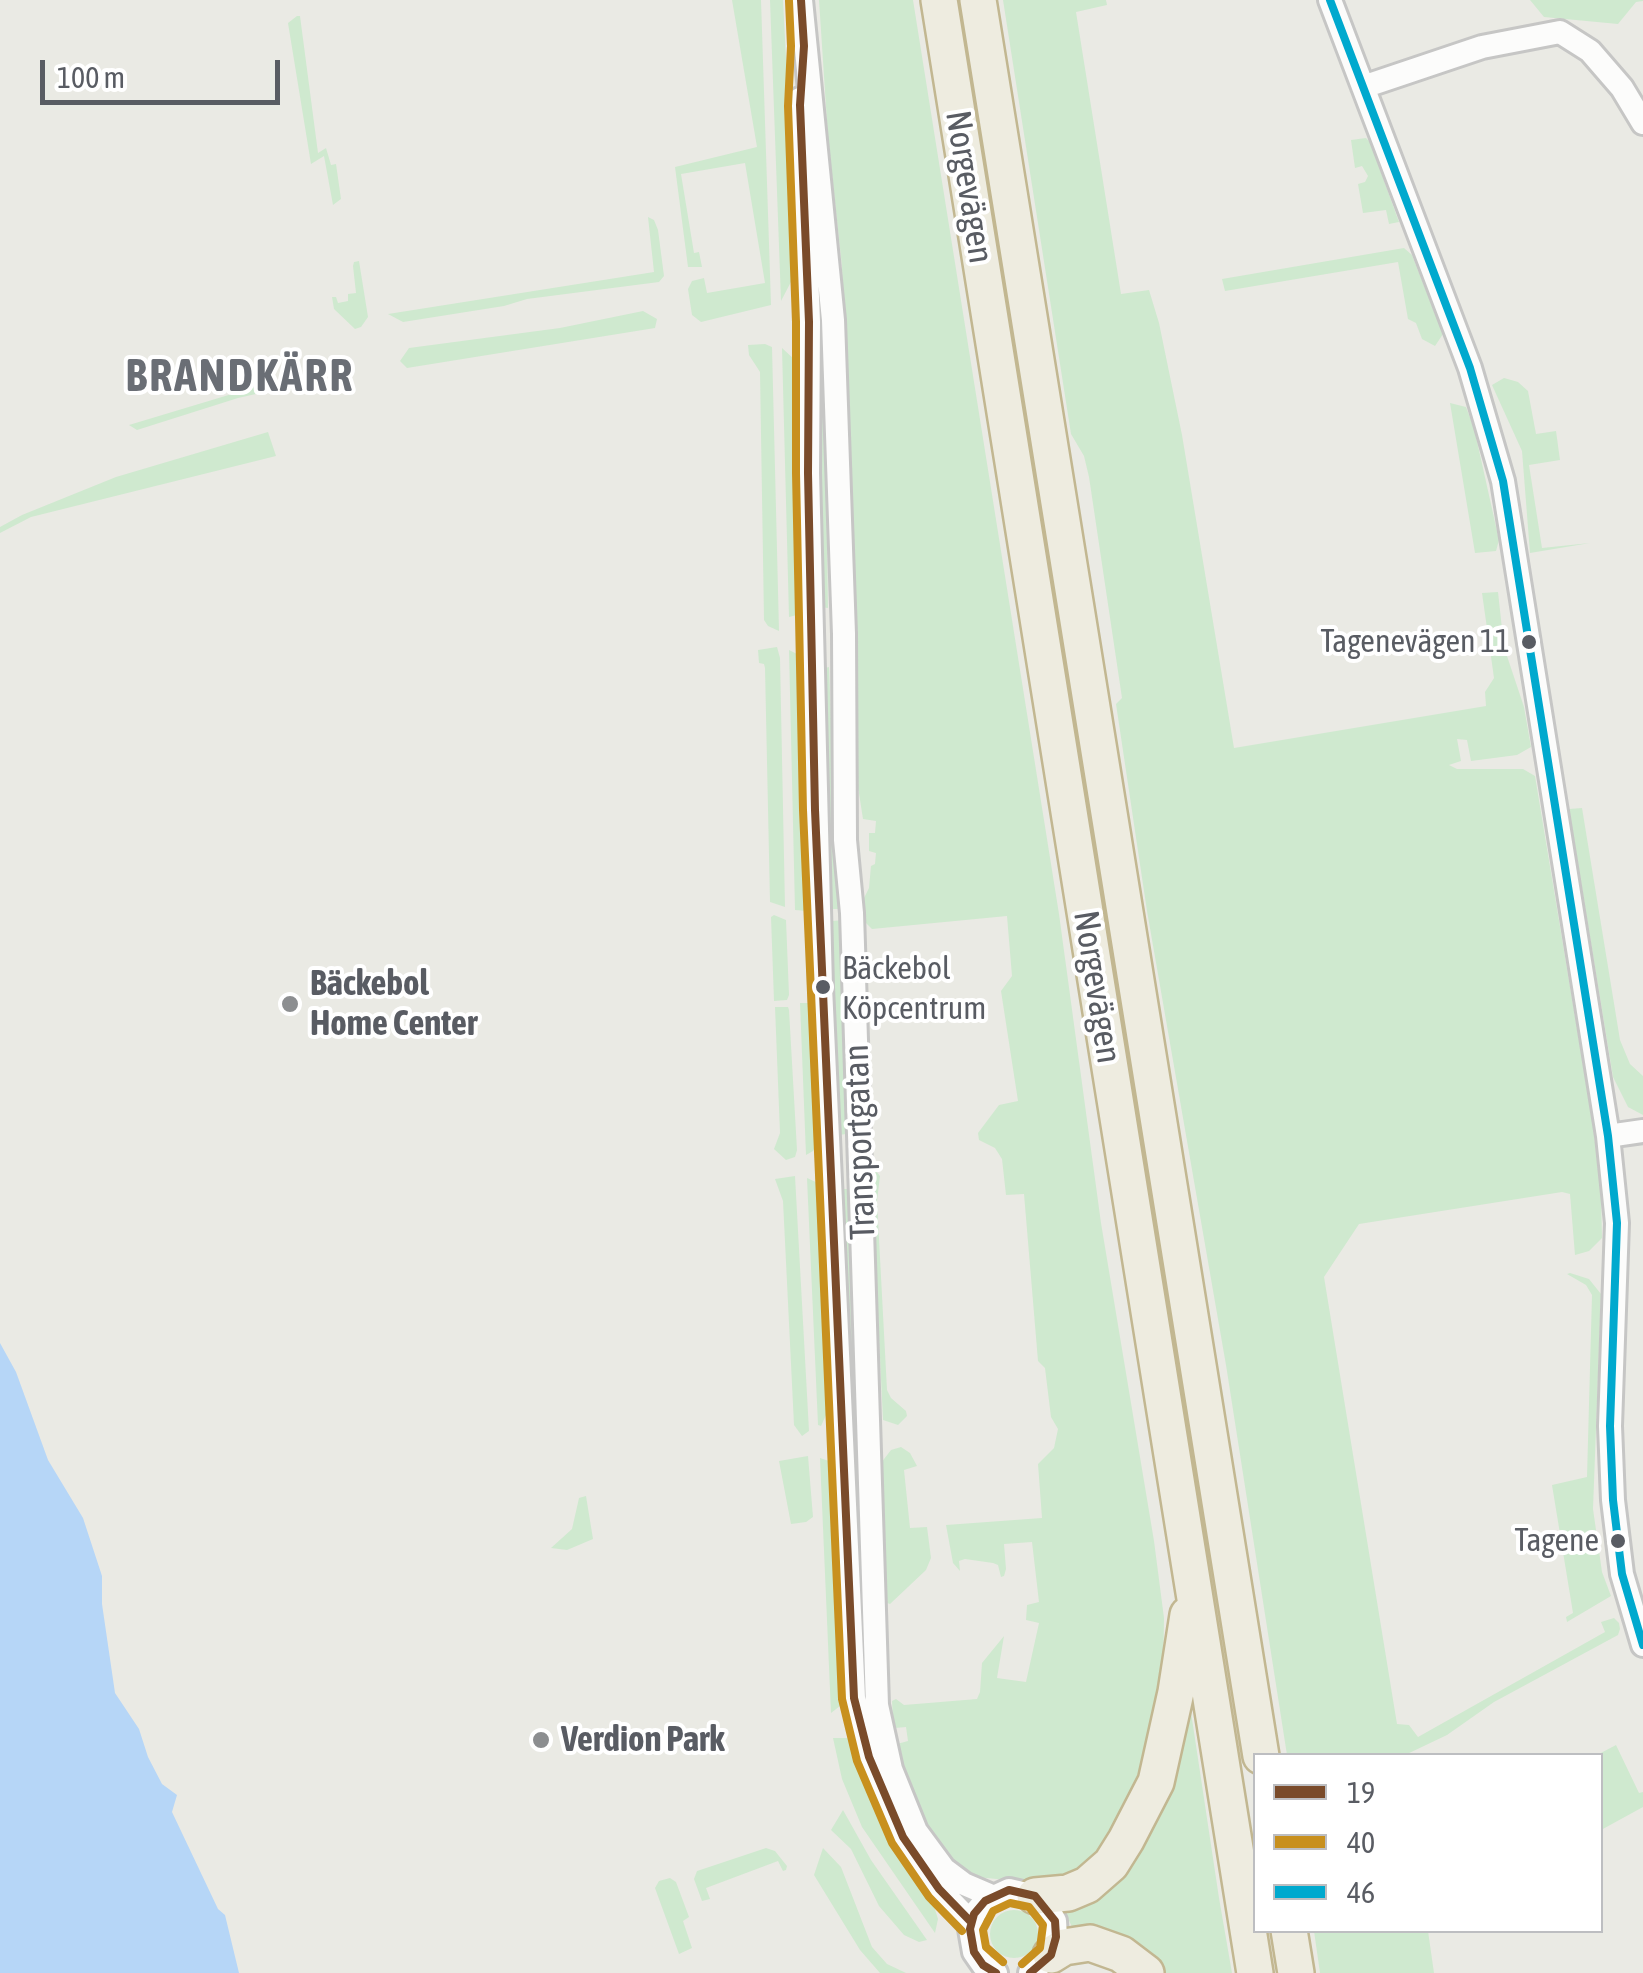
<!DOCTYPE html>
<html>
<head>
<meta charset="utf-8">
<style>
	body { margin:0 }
	#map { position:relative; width:1643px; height:1973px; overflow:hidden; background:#eaeae4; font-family:"Asap Condensed",sans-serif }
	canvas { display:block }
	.legend { position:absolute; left:1253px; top:1753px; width:350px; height:180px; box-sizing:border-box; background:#fff; border:2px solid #bdbec1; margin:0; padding:12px 18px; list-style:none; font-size:30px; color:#595c63 }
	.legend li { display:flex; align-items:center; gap:20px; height:50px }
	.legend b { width:50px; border:2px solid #bdbec1 }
	.scale { position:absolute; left:40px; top:60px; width:240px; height:45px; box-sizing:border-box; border:5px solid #595c63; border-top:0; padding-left:12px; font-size:30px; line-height:35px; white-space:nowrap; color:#595c63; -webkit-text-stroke:8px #fff; paint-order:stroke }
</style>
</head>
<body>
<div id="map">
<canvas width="1643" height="1973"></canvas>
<ul class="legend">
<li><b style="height:12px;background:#7a4b2a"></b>19</li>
<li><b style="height:12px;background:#c8901e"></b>40</li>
<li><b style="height:12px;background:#00a9ce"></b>46</li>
</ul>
<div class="scale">100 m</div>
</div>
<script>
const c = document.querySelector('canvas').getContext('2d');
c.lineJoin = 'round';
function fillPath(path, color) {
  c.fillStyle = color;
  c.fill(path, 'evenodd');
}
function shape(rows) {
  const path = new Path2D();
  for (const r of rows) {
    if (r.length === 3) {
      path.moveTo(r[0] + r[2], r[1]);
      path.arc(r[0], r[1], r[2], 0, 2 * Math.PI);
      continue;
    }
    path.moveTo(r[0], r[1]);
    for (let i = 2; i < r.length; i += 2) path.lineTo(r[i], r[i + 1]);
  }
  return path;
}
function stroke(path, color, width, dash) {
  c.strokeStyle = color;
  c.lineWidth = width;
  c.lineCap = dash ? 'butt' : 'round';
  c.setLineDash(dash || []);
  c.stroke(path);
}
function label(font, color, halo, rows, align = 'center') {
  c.font = font + ' "Asap Condensed",sans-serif';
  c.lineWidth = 8;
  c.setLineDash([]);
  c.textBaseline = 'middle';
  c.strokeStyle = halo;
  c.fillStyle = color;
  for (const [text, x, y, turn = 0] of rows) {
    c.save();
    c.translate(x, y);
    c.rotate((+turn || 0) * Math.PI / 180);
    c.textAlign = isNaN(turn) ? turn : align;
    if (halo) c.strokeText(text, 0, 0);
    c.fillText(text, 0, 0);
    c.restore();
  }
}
fillPath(shape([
	[732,0,761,0,771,305,701,322,692,315,688,289,692,281,704,278,707,293,765,283,745,163,681,174,694,253,699,252,702,267,688,267,675,167,757,147],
	[770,0,783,0,790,135,793,278,781,301],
	[819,0,913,0,1059,914,1101,1223,1154,1541,1164,1618,1163,1684,1143,1773,1104,1847,1080,1871,1039,1883,976,1877,957,1867,928,1838,902,1777,897,1744,908,1741,906,1727,895,1728,893,1722,892,1701,896,1699,904,1705,977,1699,980,1692,982,1663,1004,1636,997,1678,1026,1682,1039,1623,1026,1620,1027,1605,1039,1602,1032,1542,1004,1544,1006,1569,1004,1576,1001,1577,998,1565,993,1563,965,1559,959,1561,960,1571,953,1563,946,1525,1042,1518,1038,1464,1054,1448,1058,1429,1051,1417,1045,1368,1038,1361,1024,1194,1006,1195,1002,1159,995,1148,979,1140,978,1133,999,1105,1018,1101,1001,991,1012,976,1007,916,872,929,863,920,863,900,869,888,871,866,875,864,876,853,869,851,869,833,875,833,876,821,863,819,853,755,842,267,828,137],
	[1003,0,1106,0,1107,5,1076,12,1121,294,1149,290,1159,323,1182,435,1234,748,1486,706,1485,692,1494,678,1482,593,1498,592,1504,647,1524,707,1531,747,1517,755,1471,761,1467,740,1457,739,1461,761,1449,765,1457,769,1523,769,1535,776,1593,1125,1601,1196,1602,1238,1589,1251,1575,1255,1570,1194,1562,1192,1359,1224,1324,1277,1397,1724,1409,1725,1418,1737,1605,1632,1601,1622,1614,1618,1619,1623,1620,1629,1618,1635,1494,1702,1447,1735,1405,1755,1287,1755,1226,1365,1147,911,1116,704,1122,698,1089,477,1084,456,1071,434],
	[1530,0,1643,0,1643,1,1636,2,1618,24,1544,17],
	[297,16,300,16,318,153,326,148,331,165,336,164,341,199,333,205,324,156,311,164,288,23],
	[1366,138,1370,142,1399,222,1389,224,1386,210,1363,213,1358,184,1365,182,1368,176,1362,166,1355,168,1351,140],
	[648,217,654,220,658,230,664,276,659,282,527,299,504,306,403,322,388,314,654,272],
	[1404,248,1412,255,1443,334,1435,346,1422,339,1416,323,1408,319,1398,262,1225,291,1222,279],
	[359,261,368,317,361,327,355,329,334,309,332,297,336,297,338,303,348,301,348,294,356,293,353,266,354,262],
	[643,311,657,319,655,328,407,368,400,361,409,348,560,328],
	[817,337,824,351,828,608,820,607],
	[765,344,772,347,779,631,768,626,764,620,760,372,749,355,748,345],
	[782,348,795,360,801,614,789,617],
	[295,375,296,385,238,398,137,430,129,425],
	[1504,378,1518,382,1528,391,1536,434,1556,431,1560,460,1529,465,1542,548,1590,543,1530,553,1522,451,1492,385],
	[1450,403,1466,407,1474,428,1499,540,1496,551,1475,553],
	[268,432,276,456,31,517,0,533,0,527,22,515,116,477],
	[777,647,780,658,785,907,770,902,765,668,764,664,759,663,758,650],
	[789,650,797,654,807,671,807,691,802,696,807,911,795,910],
	[829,667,837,874,845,909,831,909,828,877,822,669],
	[1582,808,1620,1040,1630,1064,1643,1076,1643,1115,1628,1107,1613,1077,1569,809],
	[774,915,786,920,789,995,787,1000,774,1001,771,917],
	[846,920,840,954,847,1129,847,1134,837,1135,829,988,831,921],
	[800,1003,812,1003,819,1140,813,1151,806,1155],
	[775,1007,788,1007,789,1010,797,1150,795,1157,786,1160,774,1149,780,1133],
	[876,1171,880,1176,877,1201,887,1390,891,1398,906,1411,907,1416,898,1425,883,1420,872,1191,872,1174],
	[795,1176,809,1431,802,1436,794,1425,783,1201,775,1179],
	[807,1178,820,1184,831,1404,821,1426,818,1425],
	[839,1189,849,1189,859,1414,850,1415],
	[1570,1273,1589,1279,1601,1294,1593,1509,1602,1572,1611,1596,1567,1622,1566,1617,1573,1613,1552,1485,1587,1477,1592,1295,1586,1285,1567,1274],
	[901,1447,910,1453,917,1466,904,1470,910,1528,927,1527,931,1558,926,1570,890,1604,887,1603,881,1463,891,1450],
	[808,1456,813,1517,806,1522,791,1524,779,1461],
	[820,1458,832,1462,845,1694,840,1706,831,1713],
	[586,1496,593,1539,567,1550,551,1548,572,1529,579,1498],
	[1186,1679,1219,1898,1232,1973,1163,1973,1072,1927,1062,1906,1089,1898],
	[833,1738,847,1738,854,1744,895,1846,932,1900,938,1919,935,1933,862,1827,842,1779],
	[1616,1745,1639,1793,1643,1792,1643,1807,1601,1830,1601,1798,1603,1796,1600,1756,1597,1755],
	[843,1810,871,1860,927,1940,919,1942,904,1935,879,1906,851,1849,831,1830],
	[766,1848,775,1851,787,1866,786,1870,783,1871,778,1861,706,1888,710,1899,702,1901,694,1879,697,1871],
	[823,1848,841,1867,872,1947,887,1964,906,1973,880,1973,860,1950,814,1875],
	[670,1878,676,1882,689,1917,683,1921,692,1948,679,1954,655,1888,659,1881],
	[1014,1934,24],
	[1314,1931,1428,1931,1434,1973,1320,1973]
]), '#cfe9cf');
fillPath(shape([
	[0,1343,16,1372,48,1460,83,1518,102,1576,102,1604,115,1693,139,1729,148,1757,162,1784,177,1795,172,1812,218,1909,225,1915,239,1973,0,1973]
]), '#b6d6f7');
const minor = shape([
	[801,0,833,320,844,634,845,840,852,913,877,1705,891,1769,916,1831,944,1869,964,1884,992,1896],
	[1330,0,1470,368,1503,481,1608,1136,1617,1223,1610,1426,1613,1500,1622,1574,1643,1645],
	[1363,87,1482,47,1560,32,1590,51,1622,88,1643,123],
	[800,99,809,322,808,473,821,987,854,1698,869,1757,903,1837,939,1889,971,1922],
	[1608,1136,1643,1131],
	[996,1973,983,1965,974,1952,970,1929,974,1914,985,1901,1009,1890,1035,1896,1047,1907,1055,1921,1056,1937,1051,1955,1030,1973]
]);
const highway = shape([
	[939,0,1255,1973],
	[978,0,1261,1756],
	[1035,1896,1068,1893,1087,1885,1111,1864,1126,1840,1156,1782,1176,1692,1188,1615],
	[1289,1930,1296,1973],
	[1051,1955,1064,1947,1090,1943,1121,1954,1146,1973]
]);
stroke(minor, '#c6c6c5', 28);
stroke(highway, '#c2b791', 40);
stroke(minor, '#fcfcfb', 22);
stroke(highway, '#eeece0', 35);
stroke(shape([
	[801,0,804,46,800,105,809,322,808,473,815,810,854,1698,869,1757,903,1837,939,1889,971,1922],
	[996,1973,983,1965,974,1952,970,1929,974,1914,985,1901,1009,1890,1035,1896,1055,1921,1056,1937,1051,1955,1030,1973]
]), '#7a4b2a', 8);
stroke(shape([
	[789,1,791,46,788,106,796,322,796,473,803,810,842,1699,857,1761,892,1843,929,1897,962,1931],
	[1003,1962,986,1947,983,1930,993,1911,1010,1903,1029,1907,1043,1925,1040,1948,1022,1964]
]), '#c8901e', 8);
stroke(shape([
	[1330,0,1470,368,1503,481,1608,1136,1617,1223,1610,1426,1613,1500,1622,1574,1643,1645]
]), '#00a9ce', 8);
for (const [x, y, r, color] of [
	[1529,642,9,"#595c63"],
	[823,987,9,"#595c63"],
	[290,1004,10,"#8c8e90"],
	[1618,1541,9,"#595c63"],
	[541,1740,10,"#8c8e90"]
]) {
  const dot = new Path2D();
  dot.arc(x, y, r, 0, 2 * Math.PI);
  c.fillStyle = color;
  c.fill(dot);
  stroke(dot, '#fff', 4);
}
label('32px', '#595c63', '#fff', [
	["Tagenevägen 11",1510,642],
	["Bäckebol",842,969,"left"],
	["Köpcentrum",842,1009,"left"],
	["Tagene",1599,1541]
], 'right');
label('35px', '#595c63', '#fff', [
	["Norgevägen",969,187,81],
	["Norgevägen",1097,987,81],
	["Transportgatan",860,1142,-92]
]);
label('bold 35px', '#595c63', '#fff', [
	["Bäckebol",310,984],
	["Home Center",310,1024],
	["Verdion Park",561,1740]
], 'left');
c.letterSpacing = '2.5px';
label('bold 45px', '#6a6e75', '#fff', [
	["BRANDKÄRR",240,377]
]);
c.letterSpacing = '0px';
</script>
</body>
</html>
